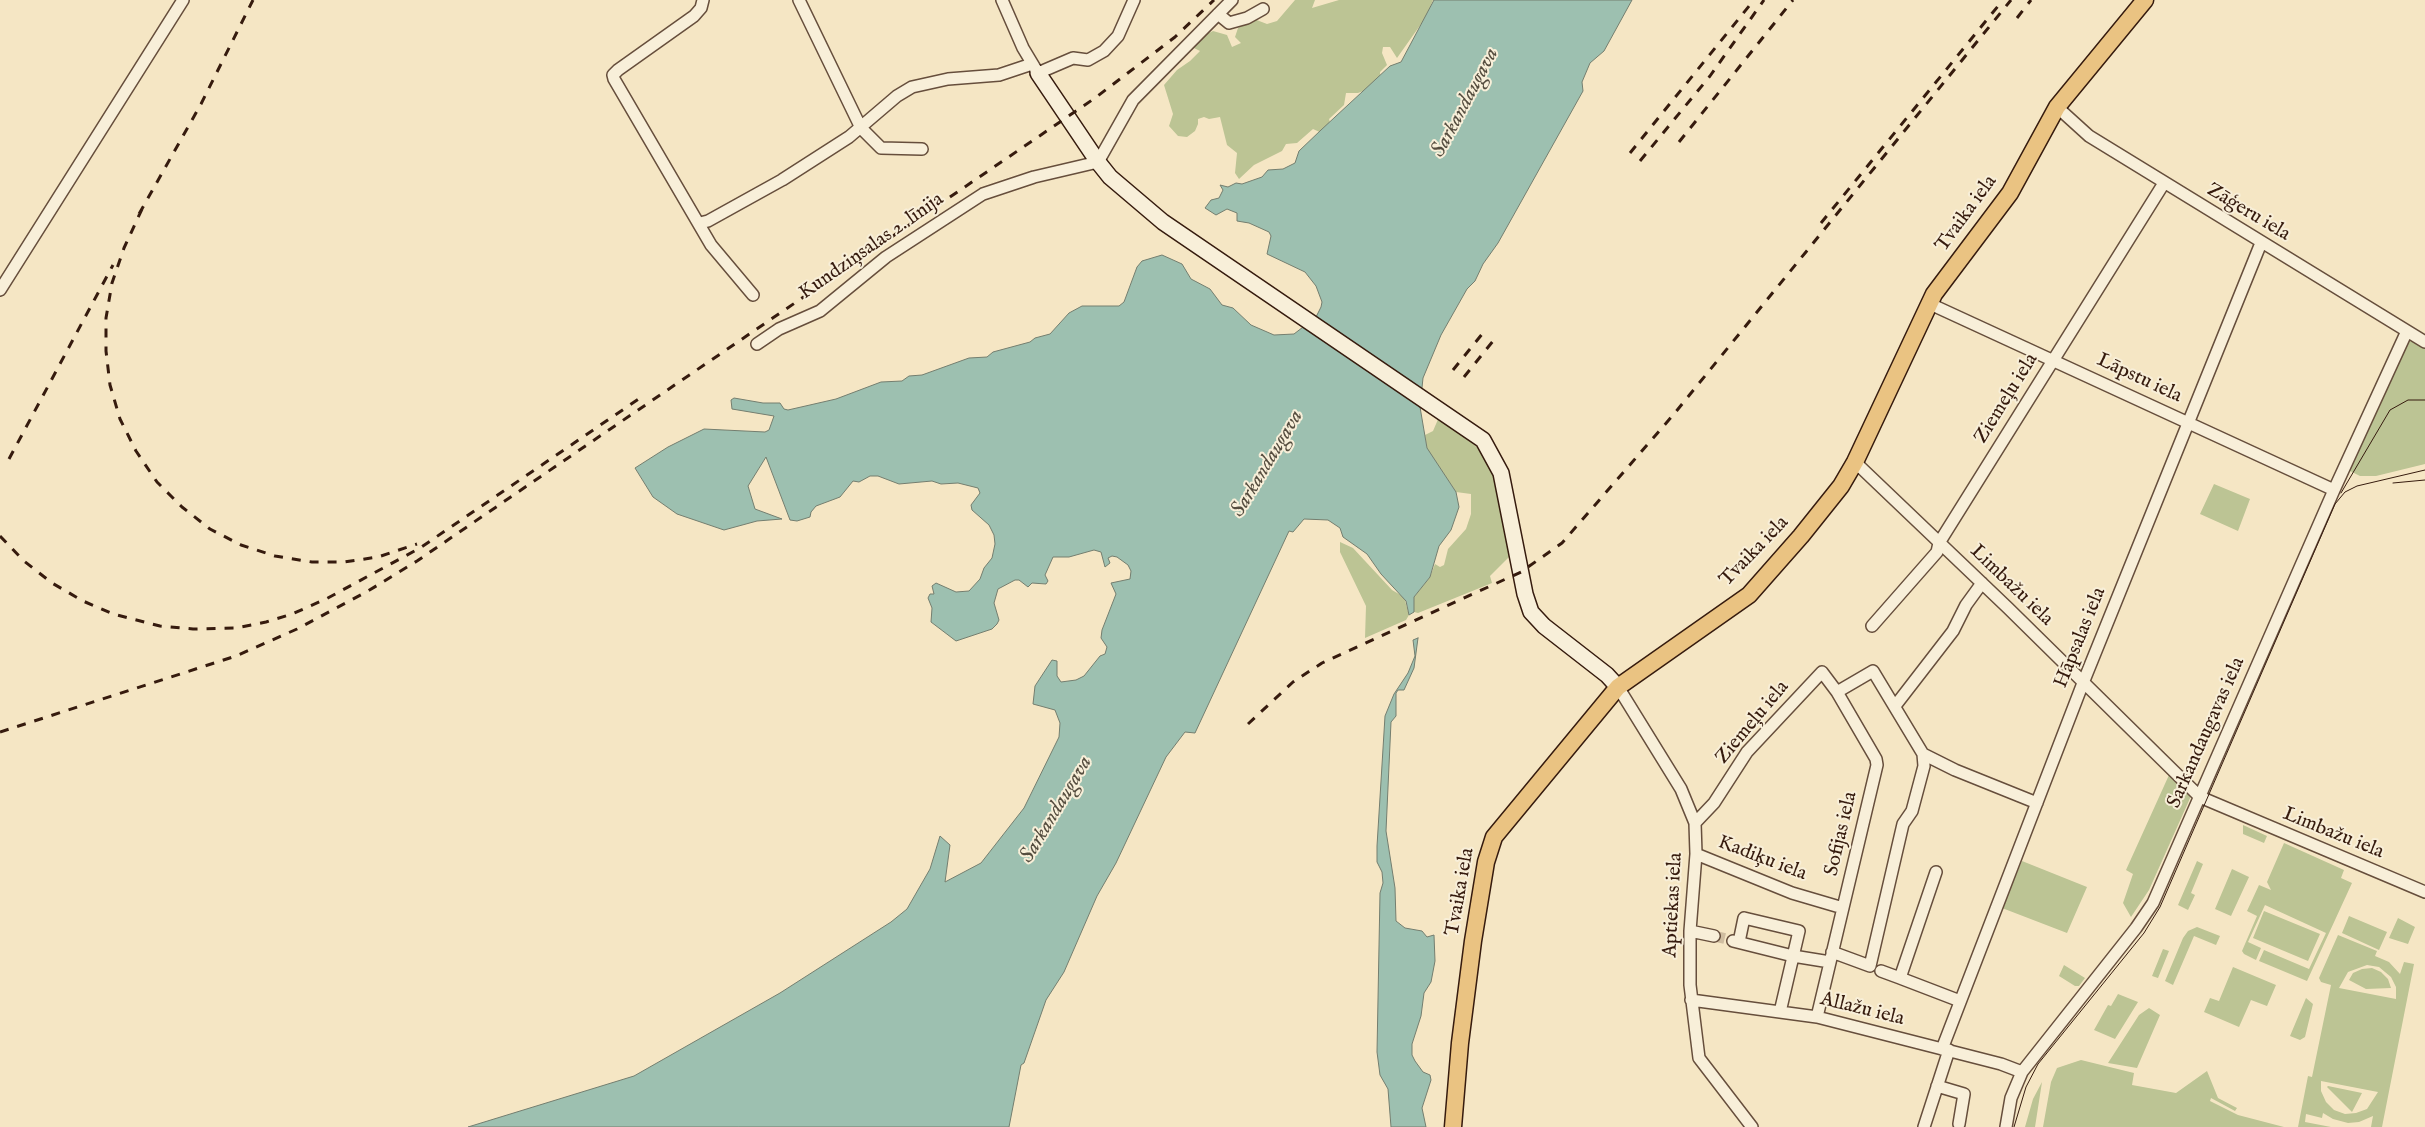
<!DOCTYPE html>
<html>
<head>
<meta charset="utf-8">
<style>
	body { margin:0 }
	canvas { display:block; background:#f5e6c4 }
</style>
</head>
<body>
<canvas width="2425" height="1127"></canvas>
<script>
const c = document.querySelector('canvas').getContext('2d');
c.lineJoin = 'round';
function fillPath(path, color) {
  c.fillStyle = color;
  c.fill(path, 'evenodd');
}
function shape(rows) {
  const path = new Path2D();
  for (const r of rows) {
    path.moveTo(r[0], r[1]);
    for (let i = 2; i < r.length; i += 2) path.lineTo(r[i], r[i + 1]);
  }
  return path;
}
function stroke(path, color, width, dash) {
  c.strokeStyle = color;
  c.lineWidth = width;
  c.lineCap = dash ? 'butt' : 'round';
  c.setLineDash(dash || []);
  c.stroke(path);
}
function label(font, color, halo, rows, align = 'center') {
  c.font = font + ' "IM FELL English",serif';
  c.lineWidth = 4;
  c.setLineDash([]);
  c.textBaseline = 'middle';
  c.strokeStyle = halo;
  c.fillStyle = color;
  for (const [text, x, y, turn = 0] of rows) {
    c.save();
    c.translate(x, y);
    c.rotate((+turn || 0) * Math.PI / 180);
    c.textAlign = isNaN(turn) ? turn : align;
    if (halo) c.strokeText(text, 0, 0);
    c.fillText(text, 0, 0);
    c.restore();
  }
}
fillPath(shape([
	[1295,0,1315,0,1312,8,1339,0,1433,0,1426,17,1397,58,1390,47,1383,47,1382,53,1387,65,1380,72,1381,84,1358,93,1346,93,1344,105,1329,119,1331,126,1324,134,1313,129,1297,143,1286,144,1282,151,1254,165,1239,179,1235,173,1237,153,1227,145,1220,117,1209,119,1204,117,1198,119,1198,124,1195,131,1187,137,1178,136,1169,126,1173,114,1164,85,1177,70,1190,61,1200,51,1194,48,1194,40,1213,31,1227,35,1232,47,1241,43,1235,37,1238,28,1254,19,1267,24,1277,21],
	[2411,341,2425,347,2425,464,2376,476,2360,476,2348,470,2407,344],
	[1439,417,1477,447,1493,472,1510,556,1490,576,1492,583,1418,613,1414,612,1414,597,1430,577,1435,564,1440,567,1444,565,1448,549,1466,529,1471,514,1471,494,1456,492,1427,449,1425,435,1433,431],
	[2214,484,2250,499,2238,531,2200,514],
	[1340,542,1353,548,1392,590,1404,597,1409,615,1406,620,1365,638,1366,606,1340,552],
	[2169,775,2191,796,2149,890,2131,917,2123,903,2133,874,2126,870],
	[2243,825,2267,836,2264,843,2243,834],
	[2284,843,2344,870,2341,878,2352,883,2307,981,2259,961,2264,950,2309,969,2326,933,2265,905,2248,942,2261,948,2256,960,2244,954,2242,951,2257,916,2247,911,2259,885,2271,890,2267,882],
	[2022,861,2087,887,2067,933,2002,908],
	[2197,861,2203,864,2191,893,2195,895,2188,910,2178,905],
	[2232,869,2249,877,2231,916,2215,909],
	[2264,911,2320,934,2308,961,2253,938],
	[2349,916,2387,932,2379,950,2342,933],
	[2398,918,2415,927,2408,944,2389,938],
	[2197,927,2220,936,2216,945,2194,936,2173,985,2165,981,2183,938,2188,931],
	[2338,935,2377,951,2375,956,2389,962,2400,974,2404,962,2414,964,2382,1127,2371,1127,2373,1116,2359,1122,2348,1123,2333,1119,2323,1113,2322,1118,2306,1114,2305,1122,2331,1127,2298,1127,2308,1076,2312,1077,2331,985,2321,982,2319,978],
	[2367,965,2379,967,2391,977,2396,987,2396,999,2339,988,2348,972],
	[2321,1081,2378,1092,2367,1109,2356,1113,2345,1114,2334,1110,2326,1102,2321,1091],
	[2163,949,2169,951,2158,978,2152,976],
	[2064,965,2085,978,2079,986,2075,986,2059,976],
	[2233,967,2276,985,2267,1006,2251,1000,2239,1027,2204,1012,2210,998,2219,1001],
	[2362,969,2372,968,2381,972,2388,979,2391,988,2366,989,2349,980,2353,973],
	[2118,994,2138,1002,2115,1039,2094,1030,2108,1005,2111,1006],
	[2306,998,2313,1004,2305,1037,2300,1040,2290,1036],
	[2149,1008,2160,1015,2137,1068,2108,1063,2139,1015],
	[2081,1060,2134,1073,2132,1085,2176,1093,2207,1071,2218,1098,2237,1108,2235,1111,2211,1098,2210,1101,2238,1115,2284,1127,2043,1127,2051,1082,2057,1068],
	[2042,1082,2035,1127,2025,1127,2033,1099],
	[2328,1086,2362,1093,2352,1112,2327,1087]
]), '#bcc494');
const water = shape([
	[1434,0,1632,0,1604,51,1590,63,1582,82,1583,91,1498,243,1483,264,1475,281,1467,289,1441,335,1423,378,1420,407,1427,448,1456,492,1459,507,1451,530,1439,546,1430,577,1414,597,1414,612,1409,615,1406,601,1381,574,1367,554,1343,537,1340,528,1328,520,1304,519,1293,532,1289,531,1195,733,1185,732,1166,757,1116,863,1097,896,1064,972,1046,1000,1024,1063,1021,1065,1009,1127,468,1127,634,1076,780,993,891,922,907,909,930,869,940,836,950,845,945,882,981,863,1024,808,1059,737,1060,723,1055,710,1033,704,1035,686,1052,660,1057,661,1057,676,1061,682,1076,680,1084,676,1100,656,1105,654,1107,647,1101,638,1102,630,1116,594,1111,583,1130,579,1131,571,1128,565,1117,557,1112,556,1108,558,1110,563,1105,567,1101,552,1094,550,1069,557,1053,557,1045,575,1048,581,1046,584,1032,583,1028,587,1019,580,1015,580,998,589,994,603,999,620,997,624,992,629,956,641,931,622,932,608,928,598,930,594,934,594,932,586,936,583,956,592,969,591,980,579,984,568,992,558,995,544,994,535,989,525,972,510,971,505,980,493,978,488,958,483,941,484,932,481,899,484,878,476,870,476,859,482,853,481,840,497,816,506,811,512,810,517,797,521,790,520,766,457,748,486,755,509,782,519,757,521,724,530,677,514,653,497,635,468,668,447,704,429,765,432,769,430,774,416,732,409,731,400,734,398,763,403,780,403,784,409,788,410,836,399,881,382,902,381,909,376,922,375,969,358,987,357,993,352,1030,342,1035,338,1050,334,1069,313,1082,306,1119,306,1124,302,1137,267,1142,261,1162,255,1182,264,1191,279,1210,289,1222,305,1233,308,1251,325,1274,335,1294,334,1316,317,1321,307,1322,302,1316,286,1305,272,1267,254,1271,236,1269,232,1249,223,1237,221,1237,213,1227,209,1216,215,1205,208,1211,200,1219,198,1223,190,1220,185,1228,187,1236,183,1242,184,1262,177,1268,170,1283,169,1295,163,1299,151,1321,130,1390,66,1401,62,1434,0],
	[1418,638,1414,668,1404,690,1398,690,1396,693,1396,716,1391,722,1386,831,1395,888,1396,921,1405,928,1422,931,1427,937,1434,935,1435,961,1431,982,1424,993,1421,1016,1412,1044,1412,1055,1415,1061,1423,1072,1430,1075,1431,1080,1422,1108,1426,1127,1391,1127,1388,1089,1380,1075,1377,1052,1380,893,1383,883,1382,872,1377,862,1377,846,1385,716,1394,694,1408,673,1415,656,1413,640,1418,638]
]);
fillPath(water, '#9dc0b0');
stroke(water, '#747e6f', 1);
stroke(shape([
	[1714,936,1731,940]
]), '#cfbda0', 11, [11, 5.5]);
const street = shape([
	[703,0,701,8,694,16,618,70,613,75,614,79,711,245,753,295],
	[799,0,861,128,881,148,922,149],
	[1002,0,1023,48,1038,73,1073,58,1088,60,1104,51,1118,36,1134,0],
	[1218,14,1229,23,1247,18,1263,9],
	[2057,107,2089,136,2425,342],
	[700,223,708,221,782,180,849,137,897,96,912,87,948,79,999,75,1032,64],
	[0,290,183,0],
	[1928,303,2334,490],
	[757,344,779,329,820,311,886,257,983,194,1034,177,1098,162,1133,100,1232,0],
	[1855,462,2008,608,2200,797,2425,892],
	[1872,626,1937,552,1939,543,2164,183],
	[1618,687,1681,789,1695,823,1696,854,1690,931,1690,985,1699,1058,1752,1127],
	[1895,706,1953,631,1966,605,1982,583],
	[1923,754,1955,770,2037,803],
	[1695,823,1714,803,1747,752,1822,672,1837,692,1876,759,1877,765,1817,1017],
	[1696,854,1792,893,1843,908],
	[1936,872,1900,978,1960,1001],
	[1690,931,1714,936],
	[1733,941,1793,956,1830,962],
	[1739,942,1744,918,1799,931,1780,1012],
	[1832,952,1870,966,1903,824,1912,811,1924,766,1923,754,1873,671,1837,692],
	[1881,971,1900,978],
	[1691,1000,1817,1017,2001,1064,2022,1072],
	[1942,1049,2083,683,2261,243],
	[1937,1086,1964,1094,1959,1124],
	[1924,1127,1949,1050],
	[2006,1127,2011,1098,2022,1072,2136,928,2153,903,2334,490,2407,331]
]);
const secondary = shape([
	[1038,73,1098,162,1110,177,1163,222,1483,440,1501,473,1525,594,1531,612,1544,626,1607,675,1618,687]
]);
const primary = shape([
	[1453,1127,1460,1043,1473,941,1486,862,1494,837,1618,687,1749,595,1801,536,1841,486,1855,462,1934,294,2010,193,2057,107,2145,0]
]);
stroke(street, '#664e3c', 14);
stroke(secondary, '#361b0e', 18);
stroke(primary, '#361b0e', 19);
stroke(street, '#f8efd9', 11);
stroke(secondary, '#f8efd9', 15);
stroke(primary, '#eac382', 16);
stroke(shape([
	[2393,483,2425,480],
	[2341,493,2390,410,2408,400,2425,400],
	[2014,1127,2026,1087,2038,1064,2144,933,2160,907,2335,504,2345,492,2357,486,2425,470]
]), '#361b0e', 1);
stroke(shape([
	[2017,18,2031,0],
	[1679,142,1793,0],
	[1630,153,1754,0],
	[1640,161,1710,76,1764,0],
	[142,209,124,248,112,283,106,318,106,351,110,385,120,419,136,451,157,482,182,507,210,529,241,545,275,556,312,562,344,562,378,557,417,544],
	[139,214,201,104,253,0],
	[1821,223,2003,0],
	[1453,370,1483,333],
	[1464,377,1493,341],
	[9,459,113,265],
	[0,536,24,561,52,583,83,601,113,614,160,626,193,629,236,628,266,622,292,614,326,599,420,548,643,396],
	[1248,724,1293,682,1322,663,1521,572,1562,543,1674,414,2011,0],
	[0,732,236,656,297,629,368,591,417,561,1095,98,1175,37,1214,0]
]), '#361b0e', 3, [9, 9]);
label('20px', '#361b0e', '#f8efd9', [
	["Zāģeru iela",2248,213,31],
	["Tvaika iela",1967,214,-54],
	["Kundziņsalas 2. līnija",872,247,-35],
	["Lāpstu iela",2139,379,25],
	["Ziemeļu iela",2007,399,-58],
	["Tvaika iela",1755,552,-46],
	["Limbažu iela",2011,586,44],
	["Hāpsalas iela",2081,638,-68],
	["Ziemeļu iela",1753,723,-50],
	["Sarkandaugavas iela",2207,733,-66],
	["Sofijas iela",1842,834,-77],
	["Limbažu iela",2333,834,22],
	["Kadiķu iela",1762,859,21],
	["Tvaika iela",1461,892,-80],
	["Aptiekas iela",1674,905,-87],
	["Allažu iela",1862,1010,14]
]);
label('italic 21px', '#554d3f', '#f8efd9', [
	["Sarkandaugava",1466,103,-62],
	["Sarkandaugava",1268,464,-59],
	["Sarkandaugava",1057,810,-59]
]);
</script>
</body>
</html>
